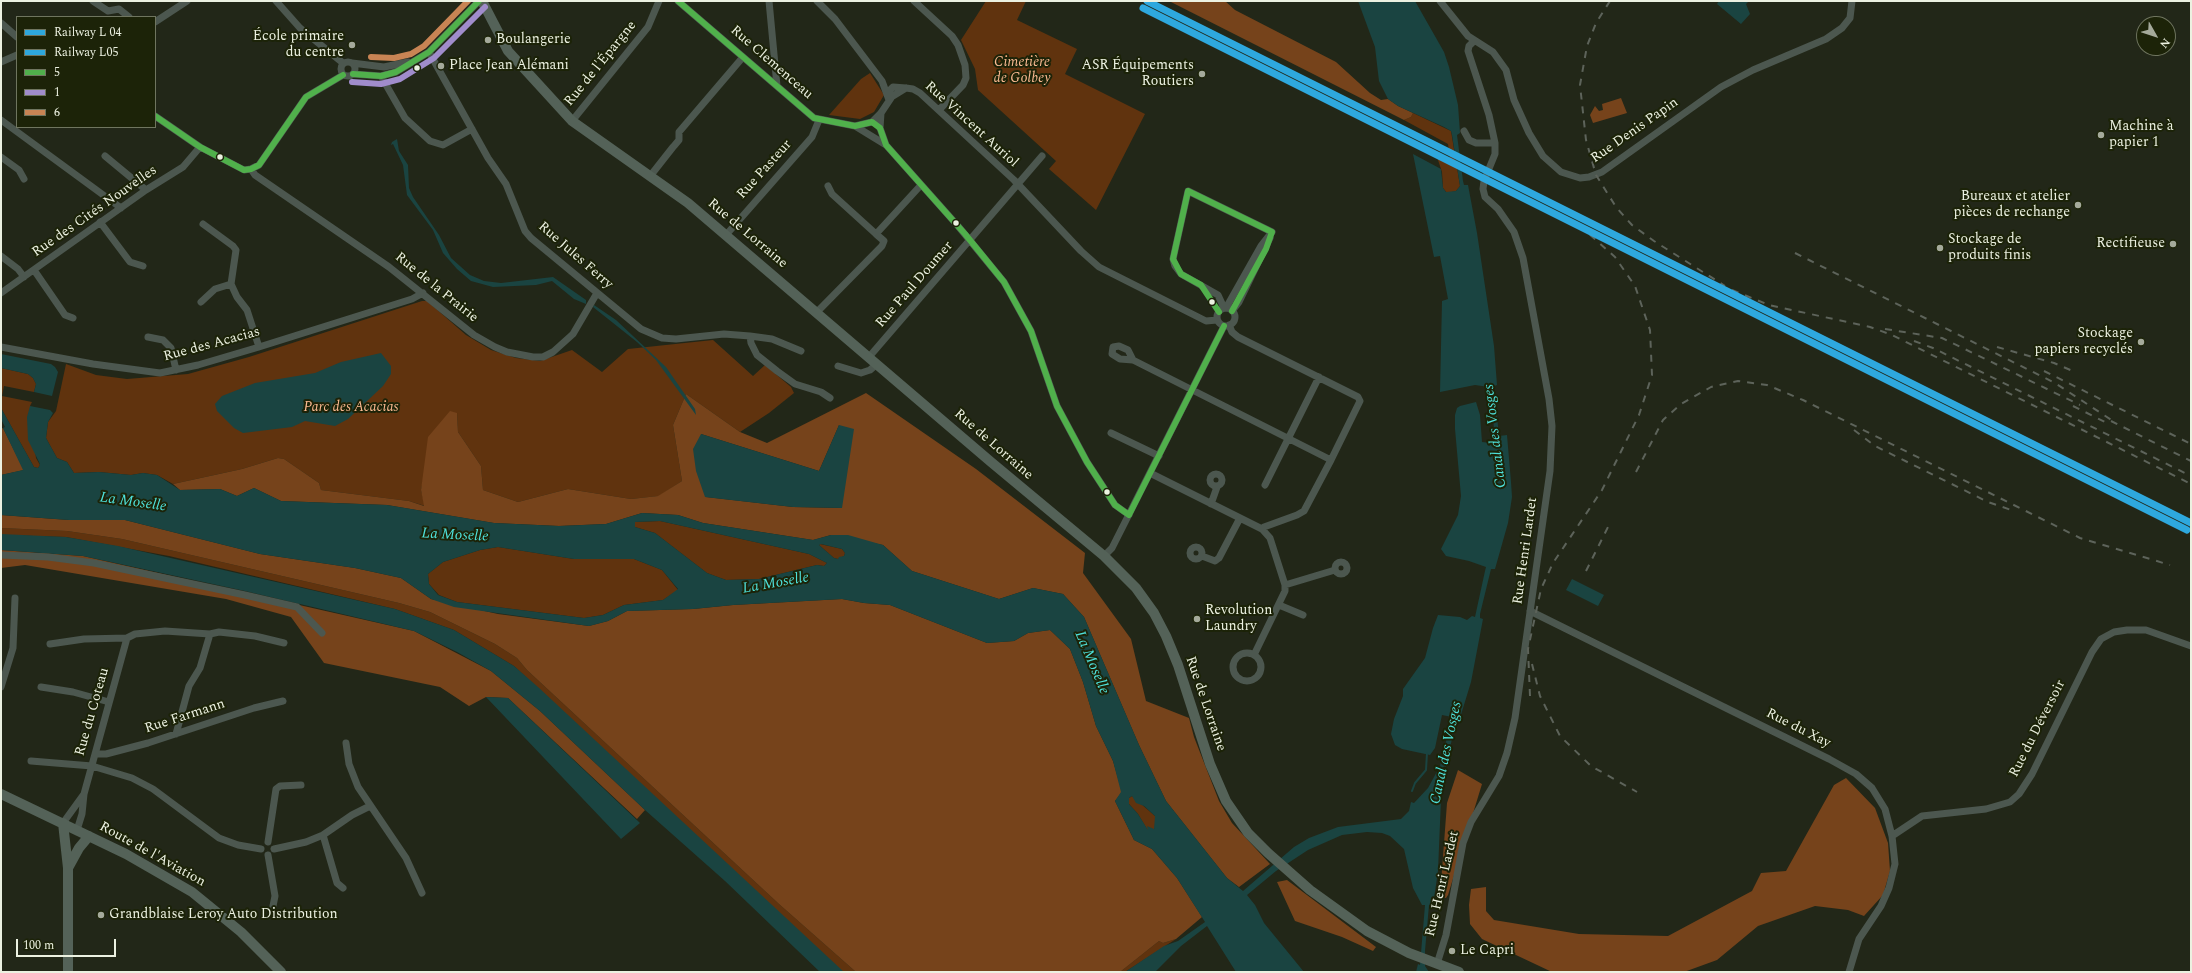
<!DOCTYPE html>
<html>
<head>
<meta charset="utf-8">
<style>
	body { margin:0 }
	#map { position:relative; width:2192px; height:973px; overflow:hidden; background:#222718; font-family:Spectral,serif }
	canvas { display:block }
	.frame { position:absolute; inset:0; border:2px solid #ecf1e1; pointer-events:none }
	.legend { position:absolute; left:16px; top:16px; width:140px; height:112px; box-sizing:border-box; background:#1c2308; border:1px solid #6f755f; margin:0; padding:5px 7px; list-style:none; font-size:12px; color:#ecf1e1 }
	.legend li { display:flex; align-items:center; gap:8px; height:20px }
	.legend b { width:20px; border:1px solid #6f755f }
	.north { position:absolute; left:2136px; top:16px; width:40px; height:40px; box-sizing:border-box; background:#1c2308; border:1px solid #6f755f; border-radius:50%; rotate:129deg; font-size:11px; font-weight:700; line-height:16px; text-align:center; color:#ecf1e1 }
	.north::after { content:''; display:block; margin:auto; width:14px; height:18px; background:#a5aa9b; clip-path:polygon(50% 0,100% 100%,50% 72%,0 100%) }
	.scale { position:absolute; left:16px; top:939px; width:100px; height:18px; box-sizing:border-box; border:2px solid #ecf1e1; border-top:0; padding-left:5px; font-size:12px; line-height:14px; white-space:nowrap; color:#ecf1e1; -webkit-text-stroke:3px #1c2308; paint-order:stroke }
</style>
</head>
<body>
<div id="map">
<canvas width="2192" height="973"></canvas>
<div class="frame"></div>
<ul class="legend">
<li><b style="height:5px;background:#2ea8de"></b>Railway L 04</li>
<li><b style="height:5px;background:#2ea8de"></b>Railway L05</li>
<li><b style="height:5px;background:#50b04b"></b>5</li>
<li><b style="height:5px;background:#a08ccb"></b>1</li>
<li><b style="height:5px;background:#c88454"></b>6</li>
</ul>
<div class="north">N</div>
<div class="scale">100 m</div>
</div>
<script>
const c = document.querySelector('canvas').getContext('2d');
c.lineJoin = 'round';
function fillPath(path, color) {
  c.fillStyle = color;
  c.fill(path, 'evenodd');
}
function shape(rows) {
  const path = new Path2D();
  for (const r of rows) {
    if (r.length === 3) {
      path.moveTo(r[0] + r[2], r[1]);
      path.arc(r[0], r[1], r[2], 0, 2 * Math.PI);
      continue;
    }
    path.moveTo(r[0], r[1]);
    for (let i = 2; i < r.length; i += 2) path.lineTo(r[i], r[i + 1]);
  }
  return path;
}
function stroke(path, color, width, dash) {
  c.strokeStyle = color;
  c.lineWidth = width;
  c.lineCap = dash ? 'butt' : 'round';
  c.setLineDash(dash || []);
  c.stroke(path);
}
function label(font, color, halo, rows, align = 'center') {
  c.font = font + ' Spectral,serif';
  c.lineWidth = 4;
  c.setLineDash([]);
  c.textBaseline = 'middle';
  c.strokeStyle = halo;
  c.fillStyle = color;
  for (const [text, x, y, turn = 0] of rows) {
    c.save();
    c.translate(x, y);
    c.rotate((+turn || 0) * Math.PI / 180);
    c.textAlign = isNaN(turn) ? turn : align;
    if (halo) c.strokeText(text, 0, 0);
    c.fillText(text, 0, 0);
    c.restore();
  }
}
fillPath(shape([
	[986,1,1026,1,1017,20,1077,49,1065,74,1145,114,1096,210,1049,169,1056,161,978,90,975,69,961,40],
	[870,73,884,95,874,112,860,119,829,115,861,79],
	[1413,113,1451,131,1460,186,1456,191,1447,193,1443,188,1442,172,1437,157,1438,154,1450,159,1448,144,1404,120,1411,117],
	[422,301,427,301,466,335,491,350,516,358,540,361,572,350,602,372,628,349,713,340,753,376,765,365,791,387,794,393,769,413,740,432,686,394,673,425,682,481,659,496,631,499,568,489,518,502,483,490,481,466,458,432,457,413,426,466,421,490,425,506,409,501,321,490,319,483,284,459,278,458,242,469,173,484,157,475,143,473,131,475,99,472,74,473,67,462,57,458,46,438,48,422,56,411,66,364,96,375,127,379,188,374,249,357],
	[1,368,28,374,33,378,36,384,34,392,4,386,2,396,32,402,30,406,36,458,40,465,38,468,34,467,1,408],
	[660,521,809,554,827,563,824,566,817,565,759,579,726,580,707,573,655,533,635,527,635,522],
	[1,528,67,531,122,539,399,603,430,612,495,644,517,658,527,670,779,904,856,972,844,972,840,970,514,666,454,630,395,609,169,556,66,537,1,535],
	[820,544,842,549,845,553,844,556,838,559,834,558,819,545],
	[498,547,574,559,634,559,662,570,678,590,663,600,624,605,603,615,584,618,457,602,439,595,429,584,428,574,443,562,480,550],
	[1132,796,1155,816,1156,827,1154,829,1148,831,1138,814,1129,804,1129,798],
	[1176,939,1125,972,1120,972,1159,941,1163,943]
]), '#60330e');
fillPath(shape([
	[1169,1,1225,1,1235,10,1336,62,1370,93,1381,100,1388,99,1398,106,1413,113,1411,117,1404,120],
	[1621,98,1627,113,1593,123,1590,115,1595,106,1599,111,1603,110,1602,104],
	[866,393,976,469,1085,553,1083,573,1131,639,1146,701,1189,718,1194,737,1219,801,1232,823,1270,864,1239,887,1227,878,1166,801,1139,745,1084,617,1063,594,1033,588,999,599,912,571,883,545,831,535,813,540,703,523,678,515,642,513,606,524,559,526,494,523,387,505,281,501,254,488,237,496,220,489,180,490,173,484,242,469,278,458,284,459,319,483,321,490,409,501,424,506,421,490,428,437,450,411,457,413,458,432,481,466,483,490,518,502,568,489,631,499,658,496,682,481,673,425,686,394,740,432,767,443],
	[839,425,842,508,793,507,706,497,701,434,819,471],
	[3,428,24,470,1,475,1,429],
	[1,515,69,520,125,520,260,554,355,568,401,578,431,599,498,614,589,626,608,621,627,611,693,609,733,605,842,599,864,603,890,605,987,643,1014,641,1028,633,1050,630,1070,649,1083,682,1096,726,1113,761,1122,792,1115,801,1134,840,1152,849,1177,878,1202,917,1176,939,1163,943,1159,941,1120,972,856,972,779,904,527,670,517,658,495,644,430,612,399,603,122,539,67,531,1,528],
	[1,550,83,556,414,631,491,671,540,711,645,810,637,819,508,698,486,697,469,706,440,687,324,663,291,617,226,599,25,565,1,568],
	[1458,770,1482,784,1448,895,1446,898,1440,897,1447,803],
	[1846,778,1875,808,1888,843,1890,871,1883,895,1864,916,1848,910,1815,906,1758,926,1717,960,1684,972,1552,972,1482,939,1470,924,1469,905,1471,889,1486,887,1486,911,1494,920,1579,934,1668,936,1752,891,1761,873,1786,871,1834,785],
	[1287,880,1376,947,1373,951,1342,937,1295,921,1277,882]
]), '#76431b');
fillPath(shape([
	[1358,1,1415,1,1444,52,1449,67,1458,105,1460,133,1457,135,1463,181,1464,185,1468,185,1477,233,1494,346,1497,385,1494,386,1499,436,1507,435,1511,482,1512,497,1508,523,1495,569,1491,569,1480,614,1480,618,1483,619,1471,682,1460,718,1457,717,1439,796,1441,799,1438,871,1433,905,1429,905,1425,951,1425,966,1429,972,1416,972,1418,964,1420,965,1425,905,1422,905,1413,888,1404,849,1390,836,1382,833,1367,832,1342,835,1308,850,1276,871,1247,895,1255,905,1264,923,1304,972,1236,972,1207,926,1181,946,1155,972,1125,972,1164,946,1178,941,1205,922,1177,878,1152,849,1134,840,1115,801,1121,792,1113,761,1096,726,1083,682,1070,649,1050,630,1028,633,1014,641,987,643,890,605,864,603,842,599,733,605,693,609,627,611,608,621,589,626,454,607,431,599,401,578,355,568,260,554,125,520,69,520,1,515,1,475,23,470,3,428,5,427,1,419,1,408,34,467,38,468,40,465,39,462,28,440,27,417,30,406,50,410,53,413,48,422,46,438,57,458,67,462,74,473,99,472,131,475,143,473,157,475,180,490,220,489,237,496,254,488,281,501,387,505,494,523,559,526,606,524,642,513,678,515,703,523,813,540,831,535,848,535,883,545,912,571,999,599,1033,588,1063,594,1084,617,1139,745,1166,801,1227,878,1243,891,1294,847,1309,838,1338,827,1401,819,1409,811,1411,802,1414,803,1428,788,1440,766,1452,717,1442,715,1435,748,1430,755,1402,749,1395,745,1391,734,1394,719,1403,696,1403,689,1425,658,1433,628,1438,615,1460,617,1467,620,1472,616,1475,617,1485,571,1486,567,1469,561,1446,556,1441,549,1458,515,1461,496,1455,429,1455,415,1457,408,1460,406,1476,402,1480,415,1482,442,1491,443,1493,440,1491,437,1495,436,1489,387,1475,385,1440,392,1442,301,1448,299,1440,256,1434,257,1413,154,1441,169,1443,188,1446,192,1456,191,1460,186,1452,135,1451,131,1444,127,1398,106,1388,99,1379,81,1375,47],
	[660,521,809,554,827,563,824,566,817,565,759,579,726,580,707,573,655,533,635,527,635,522],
	[821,544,842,549,845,553,844,556,839,557,838,559,834,558,819,545],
	[498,547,574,559,634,559,662,570,678,589,663,600,624,605,603,615,584,618,457,602,438,595,429,584,428,574,443,562,480,550],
	[1132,796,1136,803,1144,806,1155,816,1154,829,1147,826,1148,830,1138,814,1129,804,1129,798],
	[1719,1,1749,1,1746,4,1750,14,1741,24,1717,4],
	[397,139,399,151,408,165,409,188,413,197,439,235,451,258,470,275,484,281,501,283,553,277,586,300,586,304,574,299,552,281,536,285,493,287,471,281,457,269,443,253,433,230,407,195,403,165,393,144,391,145,392,142],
	[594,305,616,320,666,367,695,409,696,415,656,360,637,342,593,307],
	[381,353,391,366,391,374,383,386,348,419,335,426,305,421,292,427,243,433,234,428,217,411,215,404,222,396,255,383,315,373,341,362],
	[1,354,51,364,55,367,58,372,52,396,34,392,36,384,33,378,28,374,1,368],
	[839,425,854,429,842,508,793,507,705,497,696,471,693,449,701,434,819,471],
	[1,534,66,537,118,546,395,609,454,630,514,666,538,687,844,972,820,972,725,881,645,810,540,711,491,671,457,652,414,631,245,591,83,556,1,550],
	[1572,579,1604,595,1598,606,1566,590],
	[486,697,508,698,640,823,621,839]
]), '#1a4441');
stroke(shape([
	[1412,791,1415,783,1426,770,1427,753]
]), '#1a4441', 2);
stroke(shape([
	[93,1,108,11,119,9,129,17],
	[276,1,300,28,343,63],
	[678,1,814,118,855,126,886,145,958,226,1004,282,1031,331,1057,406,1087,462,1115,505,1129,515],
	[769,1,777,86],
	[817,1,835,19,882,81,889,100],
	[914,1,952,36,958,45,965,65,966,78,963,85,939,110],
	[1440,1,1468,36,1493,52,1506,70,1514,100,1529,133,1543,156,1561,172,1580,178,1589,177,1602,172,1721,87,1753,70,1826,39,1842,28,1850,18,1852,1],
	[155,22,187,1],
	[1,23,17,37],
	[429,52,488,158,506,184,525,231,531,238,641,329,662,338,676,339,724,334,750,336,772,339,801,351],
	[348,69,7],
	[1,62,17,55],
	[352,63,384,67,408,62],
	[353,74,381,76,396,72,429,52,479,1],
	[381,76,405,118,430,141,443,145,472,129],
	[906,88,893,96,887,93,893,87,906,88,913,89,920,93,1014,180,1081,251,1099,267,1206,321,1217,320],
	[881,113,880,128,886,145],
	[155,116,200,147,244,170,251,169,259,165,306,97,343,75],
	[1,120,121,208],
	[572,121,648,27,659,1],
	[855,126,872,122,881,113,891,98],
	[1464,131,1469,140,1476,143,1495,143],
	[674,146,679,140,679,132,743,57],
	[105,156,146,190],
	[1,157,19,170,24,179],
	[251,169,255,175,389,267,474,335,495,347,507,352,533,357,543,357,553,352,573,334,597,293],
	[651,175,673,147],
	[828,186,832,194,876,234],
	[100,222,130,262,143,266],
	[203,224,233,246,236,250,231,284,237,297,247,310,259,347],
	[726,235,812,137,819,120],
	[1,256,18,269,24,277],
	[34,270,65,315,73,318],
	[1,293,146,190,183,167,200,147],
	[201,302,215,289,231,284],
	[1224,308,1218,295,1181,274,1175,266,1173,259,1188,191,1272,232],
	[1226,308,1261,246,1272,232],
	[1226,317,9],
	[1232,311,1239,302,1270,238],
	[817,312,882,246,884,241,876,234,921,185],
	[750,336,751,343,757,355,777,371,795,384,821,392,830,398],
	[148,337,163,340,171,348,176,370],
	[1,347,93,364,160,373,198,365,259,347,412,299,423,293],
	[869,357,1042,156],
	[1133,360,1128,350,1119,346,1113,347,1112,354,1120,359,1133,360,1331,460,1360,401,1358,397,1238,337,1232,332,1229,325],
	[838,366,861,373,870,370,877,364],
	[1111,433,1159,456],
	[1150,473,1262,529,1270,538,1285,585,1285,591,1254,655],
	[1216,480,6],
	[1265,485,1319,377],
	[1211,504,1217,487],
	[1262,529,1264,527,1297,515,1304,511,1331,460],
	[1196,553,6],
	[1,555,48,557,94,563,245,595,297,607,322,633],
	[1104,556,1112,548,1224,326],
	[1202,556,1215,561,1219,558,1240,518],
	[1341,568,6],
	[1285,585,1335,570],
	[1279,605,1303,615],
	[1530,611,1829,759,1856,774,1872,788,1885,809,1892,836,1895,864,1889,888,1881,906,1859,939,1849,972],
	[50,644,84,639,127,638,135,634,165,631,210,634,219,632,255,636,284,643],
	[1247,667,14],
	[1,687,13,648,15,598],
	[41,687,73,692,109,702],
	[176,734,189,686,200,668,210,634],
	[346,743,349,764,358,787,406,858,422,893],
	[95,754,106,754,148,743,254,708,283,701],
	[31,761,92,766,132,778,153,789,219,838,238,845,261,849],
	[63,823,84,794],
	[77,830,82,814,84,794,127,638],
	[323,835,337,883,343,888],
	[1892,836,1922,816,1986,809,2010,802,2019,794,2032,774,2092,652,2101,639,2114,632,2127,630,2146,630,2191,646],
	[268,842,276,789,280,786,301,785],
	[274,849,306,842,323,835,352,815,370,806],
	[268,855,275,896,273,906],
	[1437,964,1446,935,1463,843,1471,822,1499,776,1507,753,1515,718,1550,471,1552,426,1549,399,1523,258,1514,232,1498,209,1485,197,1483,189,1484,181,1495,154,1495,143,1489,115,1468,51,1469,46,1474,41]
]), '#4c574f', 7);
stroke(shape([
	[482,1,508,51,572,121,688,203,991,462,1104,556,1136,588,1154,613,1166,636,1178,665,1210,764,1226,801,1248,833,1268,853,1310,890,1367,931,1409,953,1459,972],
	[1,794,126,854,192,892,241,932,281,972],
	[63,823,68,868,68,972],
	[68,868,79,848,89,836]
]), '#546258', 10);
stroke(shape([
	[1610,1,1596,23,1587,46,1580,85,1586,140,1596,175,1616,207,1632,225,1654,241,1725,286],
	[1795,253,2055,383,2116,423],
	[1732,290,1769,305,1870,327,1892,335,2191,484],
	[1885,329,1942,338,2080,405],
	[1914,341,1933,348,2191,476],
	[1997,347,2054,363,2075,372],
	[2044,371,2191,444],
	[2073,406,2109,424],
	[2111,421,2191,461],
	[1854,430,1875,446,1988,502,2014,511],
	[1636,472,1663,420,1681,404,1711,387,1738,381,1767,385,1803,400,2080,538,2170,565],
	[1586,571,1609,525],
	[1532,664,1540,696,1560,736,1591,766,1637,792],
	[1530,696,1528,649,1541,589,1553,563,1602,490,1639,415,1652,375,1650,330,1635,286,1615,257,1579,225]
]), '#5d635a', 2, [7, 7]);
stroke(shape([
	[678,1,814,118,855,126,872,122,880,128,886,145,965,234,1004,282,1031,331,1057,406,1087,462,1115,505,1129,515],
	[353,74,381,76,396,72,429,52,479,1],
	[155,116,200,147,244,170,251,169,259,165,306,97,343,75],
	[1219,312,1201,285,1181,274,1173,259,1188,191,1272,232,1266,249,1232,311],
	[1129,515,1224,326]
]), '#50b04b', 6);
stroke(shape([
	[352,82,381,84,400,79,434,58,485,7]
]), '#a08ccb', 6);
stroke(shape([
	[371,57,394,58,411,54,424,46,468,1]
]), '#c88454', 6);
stroke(shape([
	[1147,1,2191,523]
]), '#2ea8de', 7);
stroke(shape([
	[1143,8,2187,530]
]), '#2ea8de', 7);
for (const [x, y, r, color] of [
	[488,40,4,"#a5aa9b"],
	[352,45,4,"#a5aa9b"],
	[441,66,4,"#a5aa9b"],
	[417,68,3.5,"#ecf1e1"],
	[1202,74,4,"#a5aa9b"],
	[2101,135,4,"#a5aa9b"],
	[220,157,3.5,"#ecf1e1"],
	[2078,205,4,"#a5aa9b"],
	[956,223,3.5,"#ecf1e1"],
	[2173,244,4,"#a5aa9b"],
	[1940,248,4,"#a5aa9b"],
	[1212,302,3.5,"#ecf1e1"],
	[2141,342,4,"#a5aa9b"],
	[1107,492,3.5,"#ecf1e1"],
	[1197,619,4,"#a5aa9b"],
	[101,915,4,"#a5aa9b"],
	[1452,951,4,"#a5aa9b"]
]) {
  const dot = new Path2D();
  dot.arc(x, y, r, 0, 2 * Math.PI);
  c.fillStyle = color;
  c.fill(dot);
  stroke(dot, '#1c2308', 1.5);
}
label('14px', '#ecf1e1', '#1c2308', [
	["École primaire",344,37,"right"],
	["du centre",344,53,"right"],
	["Boulangerie",496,40],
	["Place Jean Alémani",449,66],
	["ASR Équipements",1194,66,"right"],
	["Routiers",1194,82,"right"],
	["Machine à",2109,127],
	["papier 1",2109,143],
	["Bureaux et atelier",2070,197,"right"],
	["pièces de rechange",2070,213,"right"],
	["Stockage de",1948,240],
	["produits finis",1948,256],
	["Rectifieuse",2165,244,"right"],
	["Stockage",2133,334,"right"],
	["papiers recyclés",2133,350,"right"],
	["Revolution",1205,611],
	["Laundry",1205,627],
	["Grandblaise Leroy Auto Distribution",109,915],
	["Le Capri",1460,951]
], 'left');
label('14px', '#ecf1e1', '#1c2308', [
	["Rue Clemenceau",771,63,41],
	["Rue de l'Épargne",601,64,-51],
	["Rue Vincent Auriol",971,125,42],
	["Rue Denis Papin",1635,131,-35],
	["Rue Pasteur",765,170,-48],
	["Rue des Cités Nouvelles",95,212,-35],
	["Rue de Lorraine",747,234,40],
	["Rue Jules Ferry",575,256,41],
	["Rue Paul Doumer",915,285,-49],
	["Rue de la Prairie",436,288,39],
	["Rue des Acacias",212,345,-15],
	["Rue de Lorraine",993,445,41],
	["Rue Henri Lardet",1526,551,-82],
	["Rue de Lorraine",1205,704,71],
	["Rue du Coteau",93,712,-74],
	["Rue Farmann",185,717,-18],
	["Rue du Xay",1798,729,27],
	["Rue du Déversoir",2038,729,-63],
	["Route de l'Aviation",152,855,29],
	["Rue Henri Lardet",1443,884,-77]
]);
label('italic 14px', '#fbba92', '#1c2308', [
	["Cimetière",1022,63],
	["de Golbey",1022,79],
	["Parc des Acacias",351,408]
]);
label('italic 15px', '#4ee1db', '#1c2308', [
	["Canal des Vosges",1496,436,-97],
	["La Moselle",133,503,8],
	["La Moselle",455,536,3],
	["La Moselle",776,584,-10],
	["La Moselle",1091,663,67],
	["Canal des Vosges",1447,753,-78]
]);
</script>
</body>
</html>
